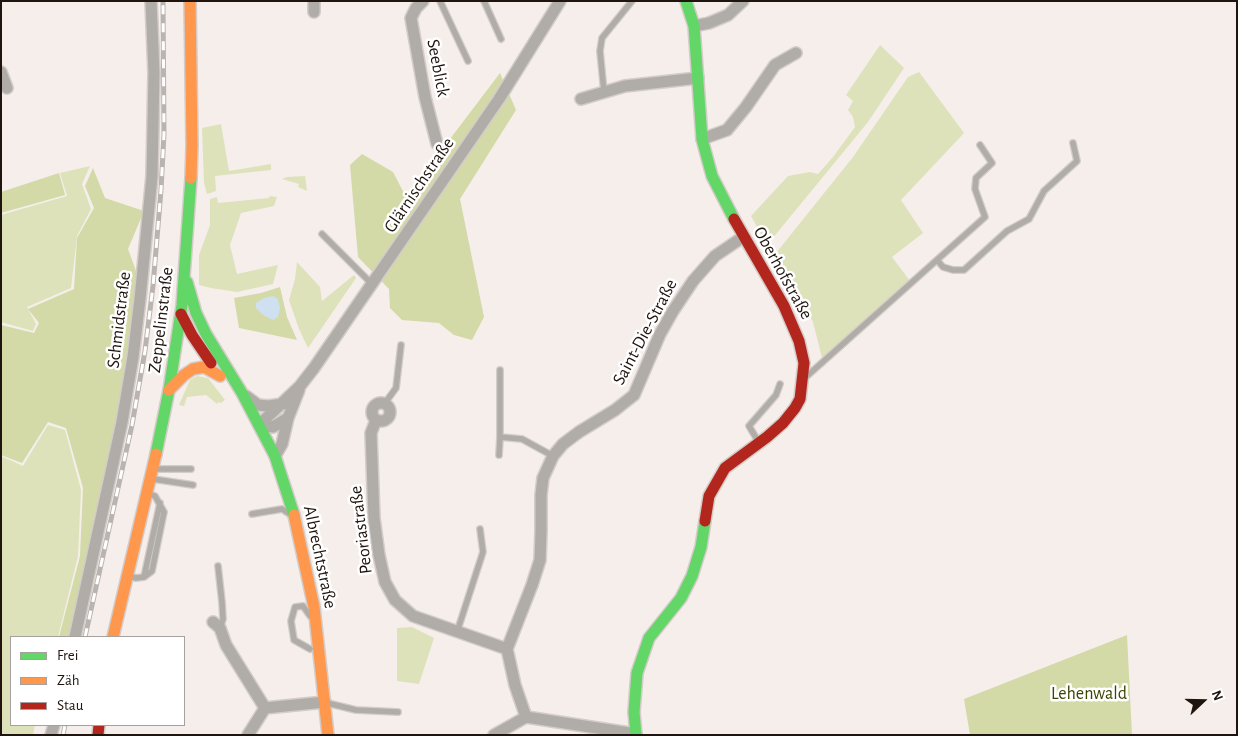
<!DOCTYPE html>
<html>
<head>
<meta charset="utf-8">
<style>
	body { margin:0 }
	#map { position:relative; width:1238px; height:736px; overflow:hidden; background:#f6eeea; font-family:"Alegreya Sans",sans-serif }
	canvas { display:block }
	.frame { position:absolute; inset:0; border:2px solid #20140e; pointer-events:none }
	.legend { position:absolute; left:10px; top:636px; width:175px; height:90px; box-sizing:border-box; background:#fff; border:1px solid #a6a19f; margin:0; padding:6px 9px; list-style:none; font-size:15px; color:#20140e }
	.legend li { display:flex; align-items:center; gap:10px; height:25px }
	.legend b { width:25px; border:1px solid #a6a19f }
	.north { position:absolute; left:1178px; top:676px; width:50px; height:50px; -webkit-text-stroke:4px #fff; paint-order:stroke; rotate:69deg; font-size:14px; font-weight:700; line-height:20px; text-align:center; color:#20140e }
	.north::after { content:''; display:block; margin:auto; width:18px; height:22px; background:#20140e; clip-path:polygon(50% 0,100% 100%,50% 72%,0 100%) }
</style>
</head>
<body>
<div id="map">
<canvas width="1238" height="736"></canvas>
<div class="frame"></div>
<ul class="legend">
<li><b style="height:6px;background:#63d668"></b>Frei</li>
<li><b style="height:6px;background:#ff974d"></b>Zäh</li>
<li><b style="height:6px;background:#b3261e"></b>Stau</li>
</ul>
<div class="north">N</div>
</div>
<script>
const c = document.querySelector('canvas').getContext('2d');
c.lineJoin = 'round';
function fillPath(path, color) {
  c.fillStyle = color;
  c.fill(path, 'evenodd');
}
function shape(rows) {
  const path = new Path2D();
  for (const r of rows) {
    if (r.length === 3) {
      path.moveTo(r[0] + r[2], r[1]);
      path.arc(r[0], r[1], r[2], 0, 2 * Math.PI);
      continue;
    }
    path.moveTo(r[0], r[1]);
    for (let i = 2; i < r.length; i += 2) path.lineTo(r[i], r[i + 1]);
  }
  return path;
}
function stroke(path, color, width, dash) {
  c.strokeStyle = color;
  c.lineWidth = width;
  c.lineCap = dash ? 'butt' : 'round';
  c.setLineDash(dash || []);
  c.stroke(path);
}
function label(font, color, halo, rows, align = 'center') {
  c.font = font + ' "Alegreya Sans",sans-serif';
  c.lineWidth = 5;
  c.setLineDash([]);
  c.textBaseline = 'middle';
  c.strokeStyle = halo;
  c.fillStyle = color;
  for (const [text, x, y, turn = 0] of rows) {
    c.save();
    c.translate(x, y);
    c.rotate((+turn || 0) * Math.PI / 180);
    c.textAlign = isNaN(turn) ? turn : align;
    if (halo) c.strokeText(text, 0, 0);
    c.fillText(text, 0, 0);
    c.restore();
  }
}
fillPath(shape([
	[880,45,904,68,868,122,767,245,751,216,788,176,810,172,818,174,833,157,855,127,853,117,848,110,853,101,846,95],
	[919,72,964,133,901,200,923,233,892,257,910,281,822,358,813,322,776,253,853,157,908,77],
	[221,124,229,171,271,164,271,170,215,176,216,191,207,194,204,183,202,128],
	[90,166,82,184,91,209,77,236,71,288,27,307,36,324,33,331,1,322,1,215,67,196,60,173],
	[305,176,307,191,298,187,299,184,282,179,287,177],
	[270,196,277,197,274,206,241,213,230,245,237,274,278,265,273,284,237,292,211,288,199,285,199,255,210,225,210,199,217,197,218,203,269,198],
	[297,262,320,287,322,301,354,275,356,278,308,348,299,329,289,300,295,279],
	[197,376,208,378,225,400,221,403,218,402,217,404,206,395,187,397,184,406,179,405,190,380],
	[48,425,65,430,81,490,78,556,58,637,11,637,11,725,35,725,33,735,1,735,1,456,23,466],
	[412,627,434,638,419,684,397,681,397,628]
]), '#dde2bb');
fillPath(shape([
	[500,73,516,110,460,199,484,317,472,340,454,335,439,323,402,320,390,308,389,289,358,257,350,165,362,154,393,172,406,197],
	[93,168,105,198,144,211,128,249,139,279,107,507,75,637,59,637,80,556,83,488,66,428,48,422,22,463,1,455,1,325,34,333,39,323,28,309,74,289,77,238,94,208,85,186],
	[59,173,65,195,1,213,1,192],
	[280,287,287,317,297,340,239,328,234,298,261,293],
	[1127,635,1132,735,970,735,964,699]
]), '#d3daa7');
fillPath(shape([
	[273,296,278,299,280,309,278,317,273,320,263,315,256,308,256,303,264,298]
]), '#cfe0f0');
const lane = shape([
	[440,1,468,61],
	[484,1,501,39],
	[604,92,600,51,602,38,632,1],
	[322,234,372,284],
	[937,260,943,267,953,270,964,270,1007,231,1029,219,1044,191,1077,161,1073,143],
	[807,376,985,217,975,189,976,178,992,163,980,145],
	[385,403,396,388,401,345],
	[500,437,500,370],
	[758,441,749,426,776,395,780,384],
	[499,455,500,437,522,439,553,456],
	[155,469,191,469],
	[153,479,193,485],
	[252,514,282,509,288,513],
	[218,566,222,602,223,619,220,628],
	[128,576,136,578,144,577,152,571,164,512,155,496,149,494],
	[144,577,160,503],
	[310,616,303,606,295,607,291,621,294,640,310,649],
	[457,632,483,552,480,529],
	[327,703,356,710,398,712]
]);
const street = shape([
	[314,1,314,12],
	[423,1,416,8,411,18,425,97,437,144],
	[694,26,709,23,728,15,743,1],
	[1,72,7,88],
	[581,99,625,86,698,78],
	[702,139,727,130,746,107,775,65,796,53],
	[246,396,258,405,268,406,283,404],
	[381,412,9],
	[288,418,273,427,259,425,300,386,314,368,499,99,560,1],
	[376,420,371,433,374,518,379,555,385,582,395,600,413,616,507,649],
	[275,456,282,444,288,418,299,390],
	[213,622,220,628,226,645,265,708,325,702],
	[75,637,122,422,133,357,140,299,152,176,154,73,151,1],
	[526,717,515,685,507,649,532,585,540,560,541,531,541,495,543,478,553,456,563,444,579,432,615,410,634,395,660,334,673,311,693,281,715,256,743,237],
	[51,735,54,725],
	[248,735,265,708],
	[494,735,526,717,636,734]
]);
const fast = shape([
	[686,1,694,26,702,139,712,176,734,219],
	[187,282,196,313,206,334,242,393,275,456,294,515],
	[156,454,169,390,182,305,191,178],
	[636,735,634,712,637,673,649,638,681,598,692,576,701,547,705,521]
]);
const slow = shape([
	[190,1,192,145,191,178],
	[169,390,184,375,193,369,204,367,220,376],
	[294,515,314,607,328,735],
	[113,637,156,454]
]);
const jam = shape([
	[181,314,192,335,211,363],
	[705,521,709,496,725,468,767,437,783,423,795,408,800,399,804,363,799,341,784,306,734,219],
	[98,735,99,725]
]);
stroke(lane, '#d3ccc8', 8);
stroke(street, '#d3ccc8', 14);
stroke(fast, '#d3ccc8', 14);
stroke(slow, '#d3ccc8', 14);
stroke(jam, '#d3ccc8', 14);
stroke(lane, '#b0ada8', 5.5);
stroke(street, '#b0ada8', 11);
stroke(fast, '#63d668', 11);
stroke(slow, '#ff974d', 11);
stroke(jam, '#b3261e', 11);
const rail = shape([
	[85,637,132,425,145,351,153,286,161,190,164,134,163,1],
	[63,735,65,725]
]);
stroke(rail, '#bab4b0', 5);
stroke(rail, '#fff', 3, [9]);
label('18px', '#20140e', '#fff', [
	["Seeblick",438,68,79],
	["Glärnischstraße",419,185,-56],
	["Oberhofstraße",783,273,61],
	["Schmidstraße",119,320,-83],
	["Zeppelinstraße",161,320,-83],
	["Saint-Die-Straße",645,332,-62],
	["Peoriastraße",361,530,-97],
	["Albrechtstraße",320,557,78]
]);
label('18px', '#3b4500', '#fff', [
	["Lehenwald",1089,694]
]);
</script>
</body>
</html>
